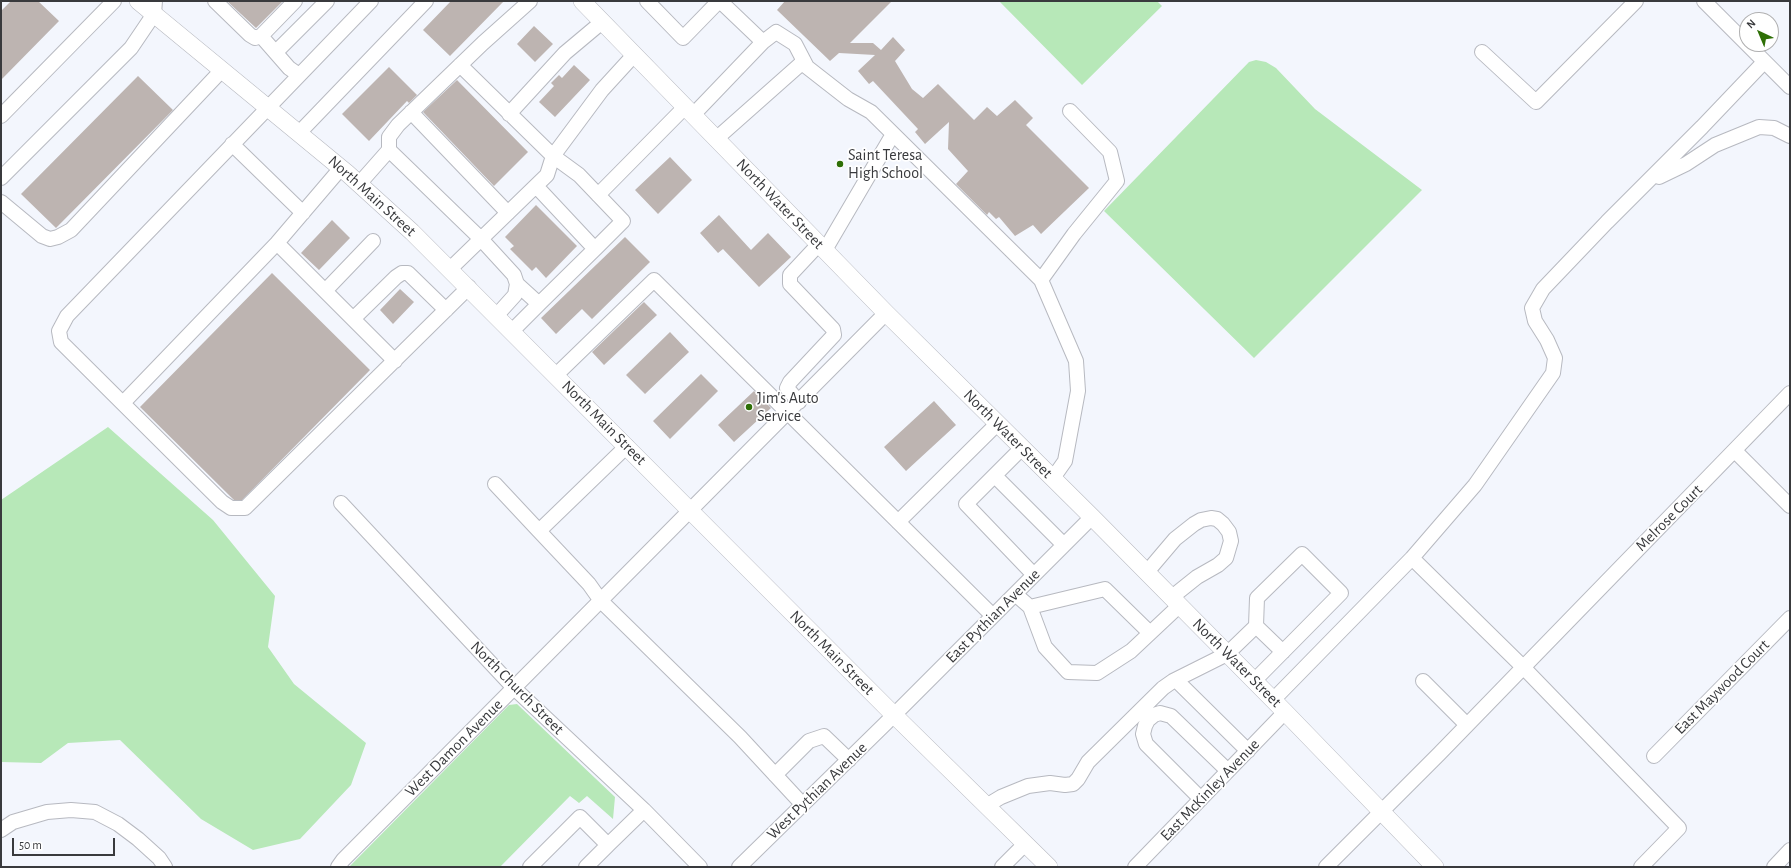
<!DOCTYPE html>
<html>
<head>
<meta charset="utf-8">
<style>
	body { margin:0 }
	#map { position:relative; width:1791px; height:868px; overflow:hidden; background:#f3f6fd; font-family:"Alegreya Sans",sans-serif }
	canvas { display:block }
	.frame { position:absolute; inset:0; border:2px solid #393a3d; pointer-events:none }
	.north { position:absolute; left:1739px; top:12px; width:40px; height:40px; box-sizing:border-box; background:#fff; border:1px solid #b0b0b1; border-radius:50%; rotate:316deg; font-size:11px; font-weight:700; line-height:16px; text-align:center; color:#393a3d }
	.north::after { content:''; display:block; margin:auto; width:14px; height:18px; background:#2e6f06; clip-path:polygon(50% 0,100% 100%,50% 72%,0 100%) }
	.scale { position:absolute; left:12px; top:838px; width:103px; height:18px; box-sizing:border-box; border:2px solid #393a3d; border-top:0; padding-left:5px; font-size:12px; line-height:14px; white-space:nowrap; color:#393a3d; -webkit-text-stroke:3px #fff; paint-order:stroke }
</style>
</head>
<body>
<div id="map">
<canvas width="1791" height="868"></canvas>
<div class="frame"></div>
<div class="north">N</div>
<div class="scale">50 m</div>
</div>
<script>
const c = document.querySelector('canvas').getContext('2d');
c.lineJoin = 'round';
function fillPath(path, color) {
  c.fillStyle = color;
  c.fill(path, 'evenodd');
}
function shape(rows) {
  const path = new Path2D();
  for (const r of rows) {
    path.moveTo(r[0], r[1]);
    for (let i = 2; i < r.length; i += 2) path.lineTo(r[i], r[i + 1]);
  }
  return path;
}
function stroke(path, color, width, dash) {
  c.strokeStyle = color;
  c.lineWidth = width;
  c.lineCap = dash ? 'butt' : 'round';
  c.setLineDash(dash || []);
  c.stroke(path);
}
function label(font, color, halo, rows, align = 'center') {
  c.font = font + ' "Alegreya Sans",sans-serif';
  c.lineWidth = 3.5;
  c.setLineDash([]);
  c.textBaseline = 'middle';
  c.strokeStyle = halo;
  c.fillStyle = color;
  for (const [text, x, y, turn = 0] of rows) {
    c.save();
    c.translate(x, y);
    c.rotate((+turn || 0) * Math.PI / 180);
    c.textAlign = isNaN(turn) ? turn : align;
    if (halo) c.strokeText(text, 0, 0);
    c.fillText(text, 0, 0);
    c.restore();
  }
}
fillPath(shape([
	[999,1,1157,1,1162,6,1082,85],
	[1256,60,1266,62,1276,68,1315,109,1422,190,1254,358,1104,211,1249,62],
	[108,427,213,520,275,596,268,647,294,684,366,743,351,785,300,839,253,850,201,819,120,740,68,743,41,763,1,762,1,500],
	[517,704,615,797,613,819,587,796,579,803,570,796,500,867,349,867,509,705]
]), '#b7e8b8');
fillPath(shape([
	[11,1,38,1,59,21,1,80,1,11],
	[227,1,283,1,256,28],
	[451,1,504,1,450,56,423,30],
	[785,1,892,1,850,43,873,43,881,50,893,37,905,50,895,61,912,89,923,98,938,84,974,120,987,107,997,116,1015,100,1033,118,1026,125,1089,188,1041,234,1033,225,1015,236,999,217,996,219,989,212,987,215,956,184,968,171,948,149,949,122,925,144,915,132,918,129,873,81,869,84,858,71,875,55,839,53,830,61,777,10],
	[534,26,553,44,535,62,517,44],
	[574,65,590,80,555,117,539,102,554,86,551,83,559,75,562,78],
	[389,67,417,95,409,103,407,101,369,141,342,114],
	[138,76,173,110,56,228,21,194],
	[457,80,528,152,494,186,423,112],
	[670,157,692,180,658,214,635,190],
	[536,205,577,246,546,278,536,267,532,271,510,249,514,246,505,237],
	[719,215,751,250,768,233,791,257,759,287,723,249,718,253,700,233],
	[332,220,350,238,319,270,301,253],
	[625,237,650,262,592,319,582,309,556,334,541,318],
	[272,273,370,370,242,500,234,500,140,407],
	[400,289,414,302,393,324,380,310],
	[644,302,657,315,604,365,592,352],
	[670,332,689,352,645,394,626,375],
	[701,374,718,391,670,439,653,421],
	[754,391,771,408,734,442,718,425],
	[934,401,956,425,906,471,884,447]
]), '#bdb4b1');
const minor = shape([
	[215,1,250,35,255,38,261,36,295,1],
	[371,1,67,316,59,331,61,342,222,502,231,508,245,508,469,287],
	[647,1,683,38,719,1],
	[720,1,763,42,776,32,795,44,807,67,848,99,871,112,1041,280,1076,361,1078,391,1065,461,1053,478],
	[1704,1,1790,87],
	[261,36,289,68,299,75],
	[276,52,327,1],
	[1482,52,1536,102,1636,1],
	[460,65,553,156,579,175,623,221,595,249,536,186],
	[411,112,508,213],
	[509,114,565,53,602,22],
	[693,115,763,42],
	[1,116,114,1],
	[299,133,426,1],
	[716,139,804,61],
	[232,144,303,213],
	[389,150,481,239,514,275,517,284,515,295,497,315],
	[1659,177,1686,164,1715,145,1759,127,1774,128,1790,136],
	[1,178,131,48,154,14,155,1],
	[359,184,389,150,389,137,398,125,483,43,530,1],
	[598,195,685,107],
	[1,202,42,236,50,239,58,237,71,230,222,70],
	[277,243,395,361],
	[825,250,893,134],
	[450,269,547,175,553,156,602,90,634,55],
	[1041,280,1074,234,1117,181,1110,152,1070,111],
	[325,291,373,241],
	[539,304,595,249],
	[353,319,396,277,402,273,408,273,446,310],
	[512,331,539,304,517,284],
	[556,375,654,280,993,616],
	[799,402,787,388,790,382,834,335,833,329,790,284,790,275,819,244],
	[123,403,277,243,341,168],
	[627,446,539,531,589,584,601,601,740,737,803,805],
	[1022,448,966,504,1034,575],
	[1735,451,1790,506],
	[995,476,1064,545],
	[495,484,539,531],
	[341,503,514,688,644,810,700,867],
	[898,522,998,423],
	[1412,558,1475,485,1553,373,1555,358,1547,340,1535,321,1532,308,1543,289,1607,222,1702,127,1764,62],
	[1147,572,1175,539,1194,524,1201,520,1211,518,1217,519,1223,524,1229,532,1231,541,1226,558,1218,565,1197,577,1172,597],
	[1015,594,1030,607,1045,647,1068,672,1097,673,1131,651,1180,605],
	[1030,607,1105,589,1150,633],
	[1256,626,1283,652],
	[1176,680,1248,751],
	[1423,681,1467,725],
	[1273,700,1412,558,1523,667,1679,828,1641,867],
	[1654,756,1790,618],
	[775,775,809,741,824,736,849,760],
	[1201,799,1146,744,1143,734,1145,726,1148,720,1154,715,1160,713,1171,716,1228,771],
	[986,806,1001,797,1028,786,1050,783,1065,785,1073,784,1078,779,1088,762,1163,688,1173,681,1227,654,1256,626,1257,598,1302,554,1341,593,1254,681],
	[1,830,13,822,47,812,71,810,95,812,118,824,138,839,159,858,165,867],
	[608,845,644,810],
	[338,867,343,860,886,313],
	[530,867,580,817,608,845,586,867],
	[739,867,885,724,1092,517],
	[1002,867,1025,844],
	[1135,867,1285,712],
	[1326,867,1439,754,1790,393],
	[1774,867,1790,850]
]);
const major = shape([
	[138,1,347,173,412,232,894,715,1049,867],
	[582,1,886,313,1092,517,1285,712,1435,867]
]);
stroke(minor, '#b7b9c0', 16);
stroke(major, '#b7b9c0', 18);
stroke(minor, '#fff', 14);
stroke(major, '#fff', 17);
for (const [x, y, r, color] of [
	[840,164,4,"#2e6f06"],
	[749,407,4,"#2e6f06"]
]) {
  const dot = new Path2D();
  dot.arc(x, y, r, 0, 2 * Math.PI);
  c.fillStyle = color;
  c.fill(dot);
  stroke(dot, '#fff', 1.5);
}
label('16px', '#393a3d', '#fff', [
	["Saint Teresa",848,155],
	["High School",848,173],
	["Jim's Auto",757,398],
	["Service",757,416]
], 'left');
label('16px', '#393a3d', '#fff', [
	["North Main Street",372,196,42],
	["North Water Street",780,204,46],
	["North Main Street",604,423,45],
	["North Water Street",1008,434,45],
	["Melrose Court",1669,518,-45],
	["East Pythian Avenue",993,616,-45],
	["North Main Street",832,653,45],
	["North Water Street",1237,663,45],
	["East Maywood Court",1722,687,-45],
	["North Church Street",517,688,45],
	["West Damon Avenue",454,748,-45],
	["East McKinley Avenue",1210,790,-46],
	["West Pythian Avenue",817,791,-44]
]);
</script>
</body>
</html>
